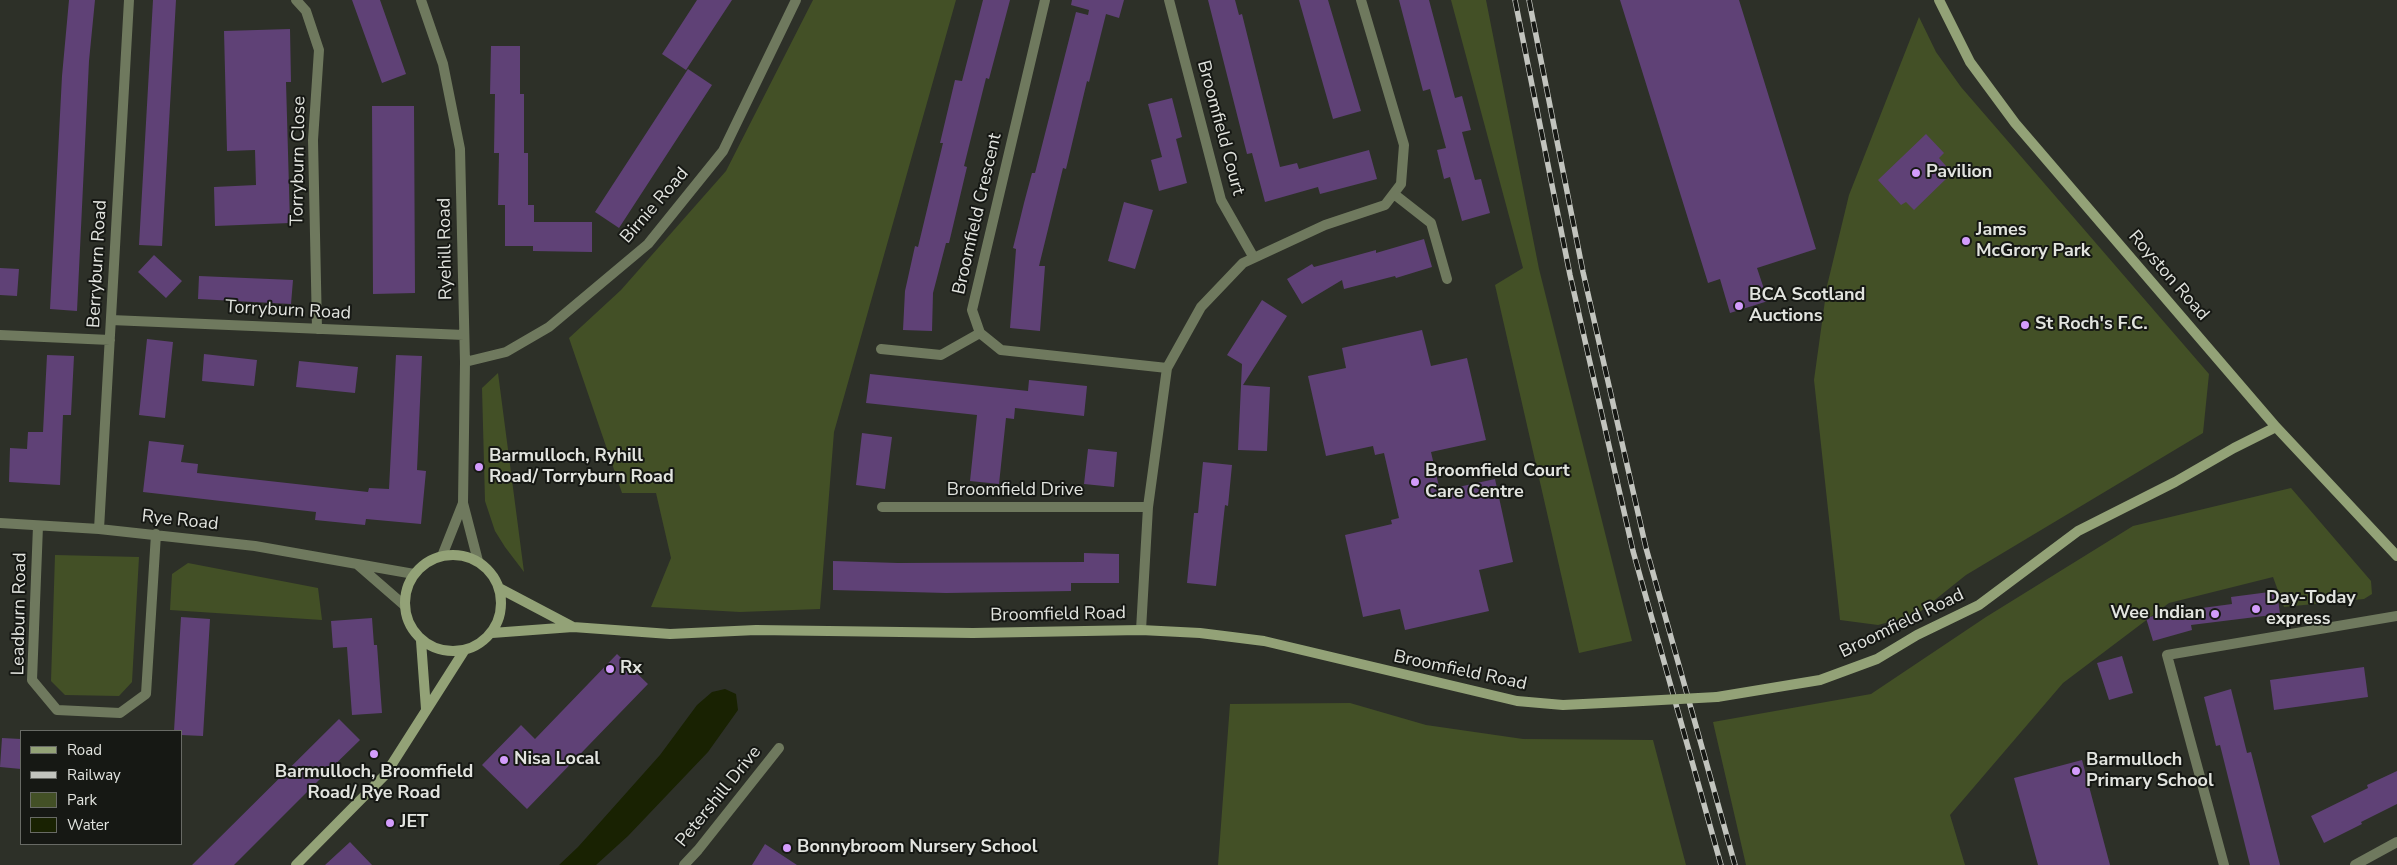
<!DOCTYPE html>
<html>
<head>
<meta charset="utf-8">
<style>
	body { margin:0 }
	#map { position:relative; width:2397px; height:865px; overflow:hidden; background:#2d3028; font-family:"Nunito Sans",sans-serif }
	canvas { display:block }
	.legend { position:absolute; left:20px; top:730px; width:162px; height:115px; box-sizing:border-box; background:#161814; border:1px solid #686a65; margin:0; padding:6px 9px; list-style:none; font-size:15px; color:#e2e4df }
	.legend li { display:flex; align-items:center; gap:10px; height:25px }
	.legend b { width:25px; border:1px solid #686a65 }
</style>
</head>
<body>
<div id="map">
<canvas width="2397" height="865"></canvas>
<ul class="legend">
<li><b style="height:6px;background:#93a277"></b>Road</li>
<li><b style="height:6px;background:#c2c4be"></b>Railway</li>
<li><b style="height:14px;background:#435026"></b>Park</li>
<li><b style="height:14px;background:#192202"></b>Water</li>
</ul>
</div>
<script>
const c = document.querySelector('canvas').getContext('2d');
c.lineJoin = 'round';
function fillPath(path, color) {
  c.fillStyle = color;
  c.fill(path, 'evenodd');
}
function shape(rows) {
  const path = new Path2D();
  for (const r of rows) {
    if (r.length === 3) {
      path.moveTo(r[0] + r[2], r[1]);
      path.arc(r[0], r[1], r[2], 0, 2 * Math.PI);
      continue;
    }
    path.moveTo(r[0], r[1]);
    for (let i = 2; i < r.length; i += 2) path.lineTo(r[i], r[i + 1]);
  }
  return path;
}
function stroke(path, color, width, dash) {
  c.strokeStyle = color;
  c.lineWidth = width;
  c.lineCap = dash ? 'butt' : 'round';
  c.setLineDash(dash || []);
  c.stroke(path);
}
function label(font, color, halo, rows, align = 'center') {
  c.font = font + ' "Nunito Sans",sans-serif';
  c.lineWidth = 4;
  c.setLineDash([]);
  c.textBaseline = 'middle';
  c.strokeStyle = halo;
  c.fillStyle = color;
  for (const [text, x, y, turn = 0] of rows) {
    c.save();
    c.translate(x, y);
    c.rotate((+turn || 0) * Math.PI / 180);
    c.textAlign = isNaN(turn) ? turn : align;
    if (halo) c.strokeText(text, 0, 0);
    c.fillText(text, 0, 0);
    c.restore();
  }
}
fillPath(shape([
	[813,0,956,0,834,432,820,609,740,612,651,607,671,558,656,493,622,493,569,338,621,290,726,171],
	[1451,0,1486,0,1539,269,1632,641,1579,653,1495,285,1523,268],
	[1919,17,1936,52,1961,87,2209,374,2203,433,1966,575,1916,615,1878,625,1840,620,1814,380,1827,286,1849,195],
	[498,373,524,572,505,547,495,531,485,501,482,388],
	[2291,488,2371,581,2372,594,2364,599,2284,607,2273,577,2169,603,2063,683,1950,815,1965,865,1746,865,1713,722,1871,694,1986,617,2133,526],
	[55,555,139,557,132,682,119,696,65,695,51,681],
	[188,563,318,588,322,620,170,610,172,574],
	[1350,703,1426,725,1523,739,1653,740,1686,865,1218,865,1230,704]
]), '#435026');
fillPath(shape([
	[725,689,736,694,738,710,708,752,628,836,596,865,559,865,578,847,660,755,697,705,712,692]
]), '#192202');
fillPath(shape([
	[69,0,95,0,89,61,77,311,50,309,62,76],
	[153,0,176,0,162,246,139,245],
	[352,0,380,0,406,74,382,83],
	[697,0,732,0,686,70,662,54],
	[983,0,1010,0,989,79,986,78,964,166,967,167,949,243,946,243,933,293,932,331,903,330,905,291,915,246,918,247,943,143,940,143,955,80,962,81],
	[1072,0,1124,0,1119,18,1106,14,1089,82,1087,81,1066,169,1063,168,1039,266,1045,266,1040,331,1010,328,1016,249,1013,248,1024,203,1032,173,1035,173,1076,12,1088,15,1089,10,1071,5],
	[1208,0,1235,0,1239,15,1242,14,1280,167,1297,163,1299,169,1369,150,1377,179,1320,194,1318,187,1265,202,1252,153,1247,154],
	[1299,0,1328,0,1361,111,1333,119],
	[1399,0,1429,0,1455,98,1462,96,1471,130,1462,132,1475,180,1481,179,1490,213,1462,221,1450,177,1444,179,1437,150,1446,148,1430,89,1423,91],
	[1620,0,1739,0,1816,249,1757,268,1768,301,1730,313,1720,279,1708,283],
	[290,29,291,82,286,82,290,223,215,226,214,187,256,185,255,150,227,151,224,31],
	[491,46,520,46,520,94,524,94,524,153,528,153,528,205,534,205,534,222,592,222,592,252,533,251,533,246,505,246,505,205,498,205,499,153,494,153,495,94,490,94],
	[688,69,712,85,619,228,595,212],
	[1172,98,1182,137,1176,139,1187,183,1159,191,1151,160,1162,157,1148,104],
	[372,106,414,106,415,293,373,294],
	[1926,134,1944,153,1939,158,1946,166,1943,170,1949,176,1914,210,1906,202,1901,205,1878,180],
	[1124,202,1153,210,1135,269,1108,261],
	[1424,239,1432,267,1396,278,1395,276,1344,289,1342,280,1302,304,1287,279,1312,264,1314,267,1376,250,1376,253],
	[154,255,182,281,166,298,138,272],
	[0,268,19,269,17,296,0,295],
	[199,276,293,280,291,304,198,299],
	[1262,300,1287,316,1243,385,1270,387,1267,451,1238,450,1242,364,1227,355],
	[1422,330,1431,366,1467,358,1486,440,1431,452,1440,491,1495,479,1513,562,1479,570,1489,611,1405,630,1400,609,1363,617,1345,535,1392,524,1391,520,1399,518,1384,453,1375,455,1373,446,1326,456,1308,376,1346,368,1342,348],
	[147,339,173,342,165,418,139,415],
	[204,354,257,360,254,386,202,381],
	[47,355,74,356,71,415,63,415,60,485,9,482,10,448,27,449,28,432,43,432],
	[396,355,422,356,417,470,426,471,421,524,366,519,365,525,315,520,316,512,143,492,149,441,184,445,181,462,198,464,197,473,368,492,369,488,389,489],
	[299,361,358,367,355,393,296,387],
	[870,374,1028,391,1029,380,1087,386,1084,416,1015,408,1014,419,1006,418,999,484,970,481,977,415,866,403],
	[862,433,892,437,885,489,856,485],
	[1088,449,1117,452,1114,487,1084,484],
	[1203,462,1232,465,1228,506,1225,505,1216,586,1187,583,1194,513,1198,513],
	[1084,553,1119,554,1119,583,1071,583,1071,591,946,593,833,590,833,561,898,563,1084,562],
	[2277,591,2280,614,2191,625,2192,630,2153,641,2146,618,2186,607,2187,610,2232,604,2231,597],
	[181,617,210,619,203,736,181,735,181,731,174,731],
	[372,618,374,645,377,645,382,713,352,715,347,647,333,648,331,621],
	[617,654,648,684,527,809,482,765,521,725,535,739],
	[2122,656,2133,693,2109,700,2097,663],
	[2364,667,2368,697,2274,710,2270,680],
	[2231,689,2247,753,2251,752,2280,865,2250,865,2220,745,2216,746,2204,697],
	[339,719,360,740,319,780,234,865,192,865],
	[2,738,21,739,21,769,0,767],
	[2082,760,2110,865,2038,865,2014,778],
	[2397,771,2397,804,2361,822,2362,824,2324,843,2311,816,2368,788,2367,785],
	[350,842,372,865,325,865],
	[765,844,797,865,752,865]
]), '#5f4176');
stroke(shape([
	[296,0,306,11,319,50,313,140,317,329],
	[421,0,443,64,460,149,465,362,463,503,478,561],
	[1045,0,972,310,980,333,1001,350,1167,368],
	[1169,0,1221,200,1254,258],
	[1394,194,1431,223,1447,279],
	[111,320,464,335],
	[0,335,110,340],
	[881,349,941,355,980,333],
	[465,362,506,352,549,327,648,244,723,151,796,0],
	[882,507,1148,507],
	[0,523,99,529,255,546,414,574],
	[38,526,32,680,57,710,120,713,146,694,156,534],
	[99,529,129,0],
	[442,556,463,503],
	[358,565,404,605],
	[1141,630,1148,507,1167,368,1201,307,1243,263,1325,225,1385,205,1401,184,1404,145,1361,0],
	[684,865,698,850,779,748],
	[2224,865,2167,655,2397,616],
	[2355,865,2397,842]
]), '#6f795e', 10);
stroke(shape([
	[1939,0,1970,62,2015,123,2276,427,2397,556],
	[453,603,48],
	[499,588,573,627],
	[492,633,573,627,670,634,756,630,973,633,1141,630,1200,633,1264,641,1517,701,1563,705,1624,702],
	[421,641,426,709],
	[1717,697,1820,680,1877,659,1917,635,1979,605,2078,531,2175,482,2234,448,2276,427],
	[296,865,385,775,464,651]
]), '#93a277', 10);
const rail = shape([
	[1515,0,1570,275,1633,551,1721,865],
	[1529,0,1583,272,1646,548,1735,865]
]);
stroke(rail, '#c2c4be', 5.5);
stroke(rail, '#161814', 4, [11]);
stroke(shape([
	[1624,702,1717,697]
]), '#93a277', 10);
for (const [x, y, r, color] of [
	[1916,173,5,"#d39cfc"],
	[1966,241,5,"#d39cfc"],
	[1739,306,5,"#d39cfc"],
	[2025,325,5,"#d39cfc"],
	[479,467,5,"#d39cfc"],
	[1415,482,5,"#d39cfc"],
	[2256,609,5,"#d39cfc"],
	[2215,614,5,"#d39cfc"],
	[610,669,5,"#d39cfc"],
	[374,754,5,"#d39cfc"],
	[504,760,5,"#d39cfc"],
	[2076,771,5,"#d39cfc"],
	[390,823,5,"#d39cfc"],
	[787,848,5,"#d39cfc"]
]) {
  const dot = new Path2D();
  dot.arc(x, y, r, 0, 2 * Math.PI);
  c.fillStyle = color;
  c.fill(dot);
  stroke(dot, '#161814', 2);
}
label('18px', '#e2e4df', '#161814', [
	["Broomfield Court",1220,128,75],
	["Torryburn Close",299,161,-89],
	["Birnie Road",655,206,-49],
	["Broomfield Crescent",978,214,-77],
	["Ryehill Road",446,249,-91],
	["Berryburn Road",98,264,-87],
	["Royston Road",2168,276,49],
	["Torryburn Road",288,311,3],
	["Broomfield Drive",1015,491],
	["Rye Road",180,521,6],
	["Leadburn Road",20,614,-89],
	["Broomfield Road",1058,615,-1],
	["Broomfield Road",1902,624,-26],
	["Broomfield Road",1460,671,12],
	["Petershill Drive",719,797,-51]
]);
label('bold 18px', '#e2e4df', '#161814', [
	["Pavilion",1926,173],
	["James",1976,231],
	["McGrory Park",1976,252],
	["BCA Scotland",1749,296],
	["Auctions",1749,317],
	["St Roch's F.C.",2035,325],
	["Barmulloch, Ryhill",489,457],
	["Road/ Torryburn Road",489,478],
	["Broomfield Court",1425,472],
	["Care Centre",1425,493],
	["Day-Today",2266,599],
	["express",2266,620],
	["Wee Indian",2205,614,"right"],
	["Rx",620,669],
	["Nisa Local",514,760],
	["Barmulloch",2086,761],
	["Primary School",2086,782],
	["Barmulloch, Broomfield",374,773,"center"],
	["Road/ Rye Road",374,794,"center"],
	["JET",400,823],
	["Bonnybroom Nursery School",797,848]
], 'left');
</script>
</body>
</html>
